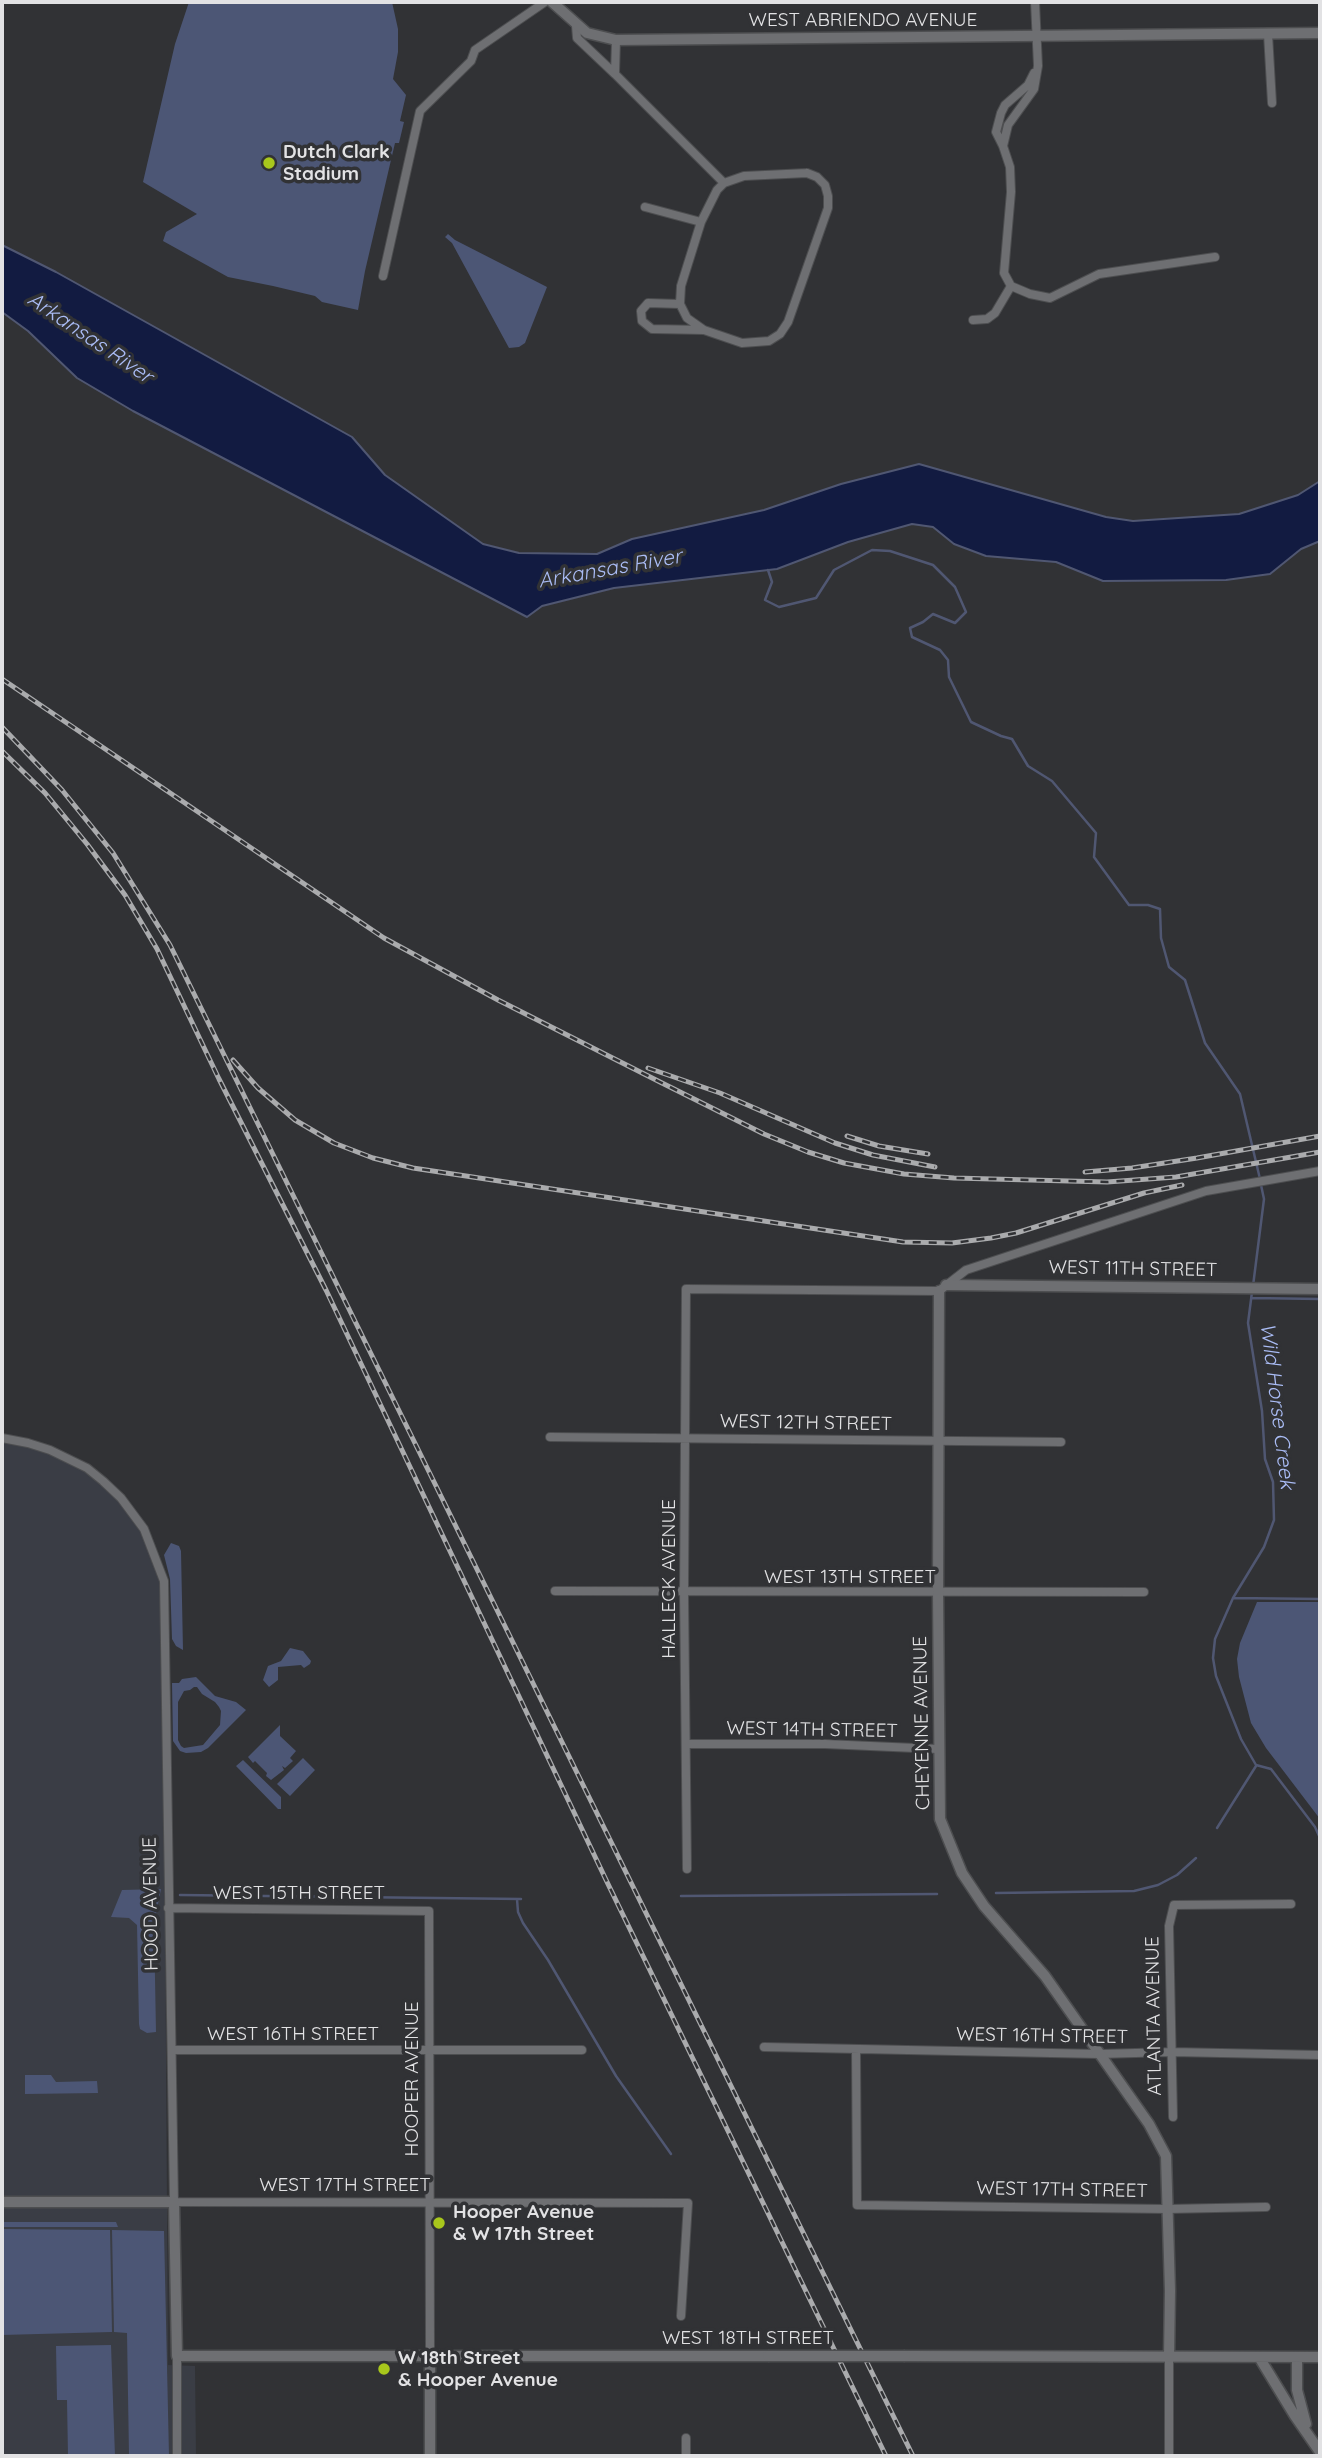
<!DOCTYPE html>
<html>
<head>
<meta charset="utf-8">
<style>
	body { margin:0 }
	#map { position:relative; width:1322px; height:2458px; overflow:hidden; background:#313235; font-family:Quicksand,sans-serif }
	canvas { display:block }
	.frame { position:absolute; inset:0; border:4px solid #e2e2e4; pointer-events:none }
</style>
</head>
<body>
<div id="map">
<canvas width="1322" height="2458"></canvas>
<div class="frame"></div>
</div>
<script>
const c = document.querySelector('canvas').getContext('2d');
c.lineJoin = 'round';
function fillPath(path, color) {
  c.fillStyle = color;
  c.fill(path, 'evenodd');
}
function shape(rows) {
  const path = new Path2D();
  for (const r of rows) {
    path.moveTo(r[0], r[1]);
    for (let i = 2; i < r.length; i += 2) path.lineTo(r[i], r[i + 1]);
  }
  return path;
}
function stroke(path, color, width, dash) {
  c.strokeStyle = color;
  c.lineWidth = width;
  c.lineCap = dash ? 'butt' : 'round';
  c.setLineDash(dash || []);
  c.stroke(path);
}
function label(font, color, halo, rows, align = 'center') {
  c.font = font + ' Quicksand,sans-serif';
  c.lineWidth = 7;
  c.setLineDash([]);
  c.textBaseline = 'middle';
  c.strokeStyle = halo;
  c.fillStyle = color;
  for (const [text, x, y, turn = 0] of rows) {
    c.save();
    c.translate(x, y);
    c.rotate((+turn || 0) * Math.PI / 180);
    c.textAlign = isNaN(turn) ? turn : align;
    if (halo) c.strokeText(text, 0, 0);
    c.fillText(text, 0, 0);
    c.restore();
  }
}
fillPath(shape([
	[2,1439,69,1459,120,1499,143,1529,163,1582,168,2365,195,2366,196,2456,2,2456]
]), '#3a3d45');
fillPath(shape([
	[189,2,392,2,398,29,398,52,393,79,406,95,400,121,404,122,399,143,395,143,365,271,358,310,322,302,315,296,273,286,228,277,163,241,166,232,197,214,143,182,175,44],
	[448,234,455,240,547,287,525,343,519,347,509,348,452,243,445,237],
	[171,1543,179,1546,181,1551,183,1650,176,1646,172,1639,170,1579,164,1555],
	[1257,1602,1320,1602,1320,1819,1266,1748,1251,1723,1239,1677,1237,1659,1240,1643],
	[290,1648,303,1651,311,1661,310,1664,304,1668,301,1665,278,1667,278,1680,269,1687,263,1680,268,1666,281,1661],
	[196,1677,215,1696,236,1702,246,1710,208,1748,201,1752,186,1753,180,1751,173,1741,172,1683,179,1683,182,1679],
	[194,1687,197,1687,202,1694,215,1702,219,1707,221,1711,220,1725,203,1745,184,1748,181,1746,178,1740,178,1702,184,1691,190,1690],
	[280,1725,280,1736,296,1751,290,1758,293,1761,285,1768,282,1766,284,1770,271,1780,266,1776,267,1773,255,1761,253,1763,248,1757],
	[303,1758,315,1770,290,1796,277,1784],
	[243,1760,281,1797,281,1809,278,1809,236,1766],
	[161,1889,154,1924,156,2032,147,2033,140,2029,139,2024,137,1925,129,1918,111,1917,122,1890],
	[25,2075,51,2075,56,2082,97,2081,98,2093,25,2094],
	[2,2222,116,2222,118,2227,2,2227],
	[2,2229,110,2230,112,2332,2,2335],
	[112,2230,164,2231,169,2456,129,2456,127,2333,114,2332],
	[111,2345,115,2456,68,2456,67,2400,57,2400,56,2346]
]), '#4c5675');
const water = shape([
	[2,245,56,272,352,437,385,475,483,544,519,553,597,554,632,539,764,510,841,484,919,464,1106,517,1133,521,1239,514,1298,495,1320,481,1320,541,1301,549,1270,574,1226,580,1103,581,1056,562,986,556,954,544,933,527,912,524,848,542,777,569,614,588,542,606,527,617,133,411,77,378,28,331,2,312,2,245]
]);
fillPath(water, '#121b41');
stroke(water, '#505772', 2);
stroke(shape([
	[768,570,772,582,765,600,779,607,816,598,834,570,872,550,890,551,933,565,955,587,966,612,955,623,933,614,923,622,910,628,912,637,940,650,948,660,949,677,971,722,1001,736,1012,739,1028,766,1052,781,1096,833,1094,857,1129,905,1148,905,1160,909,1161,938,1169,967,1185,980,1205,1043,1240,1094,1260,1179],
	[1253,1286,1264,1199,1261,1185],
	[1252,1292,1248,1323,1262,1411,1265,1459,1273,1482,1274,1520,1264,1547,1233,1598,1215,1639,1213,1658,1216,1676,1241,1739,1256,1765,1271,1769,1315,1827,1320,1838],
	[1252,1298,1320,1299],
	[1233,1598,1320,1599],
	[1217,1828,1256,1766],
	[996,1893,1134,1891,1158,1885,1177,1875,1196,1858],
	[180,1895,521,1899],
	[681,1896,937,1894],
	[517,1899,518,1912,523,1923,548,1960,616,2076,671,2154]
]), '#505772', 2.5);
const street = shape([
	[1035,2,1038,66,1034,89,1008,125,1003,146,1010,167,1011,192,1004,273,1011,286,1030,294,1050,298,1099,274,1215,257],
	[576,26,577,38,615,74],
	[1268,34,1272,103],
	[616,40,615,74,724,183],
	[1003,146,996,132,1001,113,1005,105,1028,85,1034,73],
	[807,173,817,177,825,185,828,196,828,208,788,322,780,334,769,341,742,343,704,330,687,318,680,304,681,286,701,222,717,190,724,183,744,176,807,173],
	[645,207,701,222],
	[383,276,420,111,471,61,475,50,545,2],
	[680,304,648,303,641,311,642,321,652,329,704,330],
	[973,320,987,319,995,313,1011,286],
	[550,1437,1061,1442],
	[2,1438,28,1443,50,1450,87,1468,103,1481,121,1498,144,1529,164,1581,174,2202,688,2203,681,2316],
	[555,1591,1144,1592],
	[686,1744,825,1744,938,1749],
	[687,1869,684,1592,686,1289,939,1291,966,1270,1206,1191,1320,1171],
	[168,1908,429,1911,430,2355],
	[764,2047,1099,2054,1172,2052,1320,2055],
	[856,2049,857,2205,1167,2209,1266,2207],
	[172,2050,582,2050],
	[1173,2117,1169,1926,1174,1905,1291,1904],
	[177,2356,177,2456],
	[1169,2357,1169,2456],
	[686,2438,686,2456]
]);
const secondary = shape([
	[552,2,587,33,616,40,1320,33],
	[946,1285,1320,1289],
	[939,1291,938,1593,940,1819,962,1873,984,1906,1045,1976,1149,2124,1166,2156,1170,2291,1169,2357],
	[2,2202,174,2202,177,2356,768,2356],
	[905,2356,1320,2357],
	[1259,2357,1295,2416,1320,2452],
	[1297,2357,1297,2390,1306,2424],
	[430,2456,430,2355]
]);
stroke(street, '#4d4e50', 10);
stroke(secondary, '#4d4e50', 13);
stroke(street, '#6e6f72', 8);
stroke(secondary, '#6e6f72', 10);
const rail = shape([
	[2,679,384,938,498,1000,660,1082,764,1134,808,1152,844,1163,904,1174,954,1178,1107,1182,1176,1177,1320,1152],
	[2,727,62,790,113,853,170,945,913,2456],
	[2,751,45,793,87,844,125,895,157,949,219,1079,326,1290,608,1884,886,2456],
	[233,1060,258,1088,295,1120,334,1143,373,1158,413,1168,903,1242,952,1243,991,1238,1016,1233,1144,1193,1182,1185],
	[648,1068,720,1093,835,1143,873,1155,935,1167],
	[847,1136,879,1146,928,1154],
	[1085,1172,1132,1168,1197,1158,1320,1136]
]);
stroke(rail, '#aaabad', 5);
stroke(rail, '#313235', 2.5, [8]);
const secondaryBridge = shape([
	[768,2356,905,2356]
]);
stroke(secondaryBridge, '#4d4e50', 13, []);
stroke(secondaryBridge, '#6e6f72', 10);
for (const [x, y, r, color] of [
	[269,163,7,"#a8c71c"],
	[439,2223,7,"#a8c71c"],
	[384,2369,7,"#a8c71c"]
]) {
  const dot = new Path2D();
  dot.arc(x, y, r, 0, 2 * Math.PI);
  c.fillStyle = color;
  c.fill(dot);
  stroke(dot, '#313235', 2.5);
}
label('19px', '#e2e2e4', '#313235', [
	["WEST ABRIENDO AVENUE",863,20],
	["WEST 11TH STREET",1133,1269,1],
	["WEST 12TH STREET",806,1423,1],
	["WEST 13TH STREET",850,1577],
	["HALLECK AVENUE",669,1579,-90],
	["CHEYENNE AVENUE",922,1723,-91],
	["WEST 14TH STREET",812,1730,1],
	["WEST 15TH STREET",299,1893],
	["HOOD AVENUE",151,1904,-91],
	["ATLANTA AVENUE",1154,2016,-91],
	["WEST 16TH STREET",293,2034],
	["WEST 16TH STREET",1042,2036,1],
	["HOOPER AVENUE",412,2079,-90],
	["WEST 17TH STREET",345,2185],
	["WEST 17TH STREET",1062,2190,1],
	["WEST 18TH STREET",748,2338]
]);
label('bold 19px', '#e2e2e4', '#313235', [
	["Dutch Clark",283,152],
	["Stadium",283,174],
	["Hooper Avenue",453,2212],
	["& W 17th Street",453,2234],
	["W 18th Street",398,2358],
	["& Hooper Avenue",398,2380]
], 'left');
label('italic 21px', '#aabcf5', '#313235', [
	["Arkansas River",90,338,34],
	["Arkansas River",610,569,-10],
	["Wild Horse Creek",1277,1406,83]
]);
</script>
</body>
</html>
